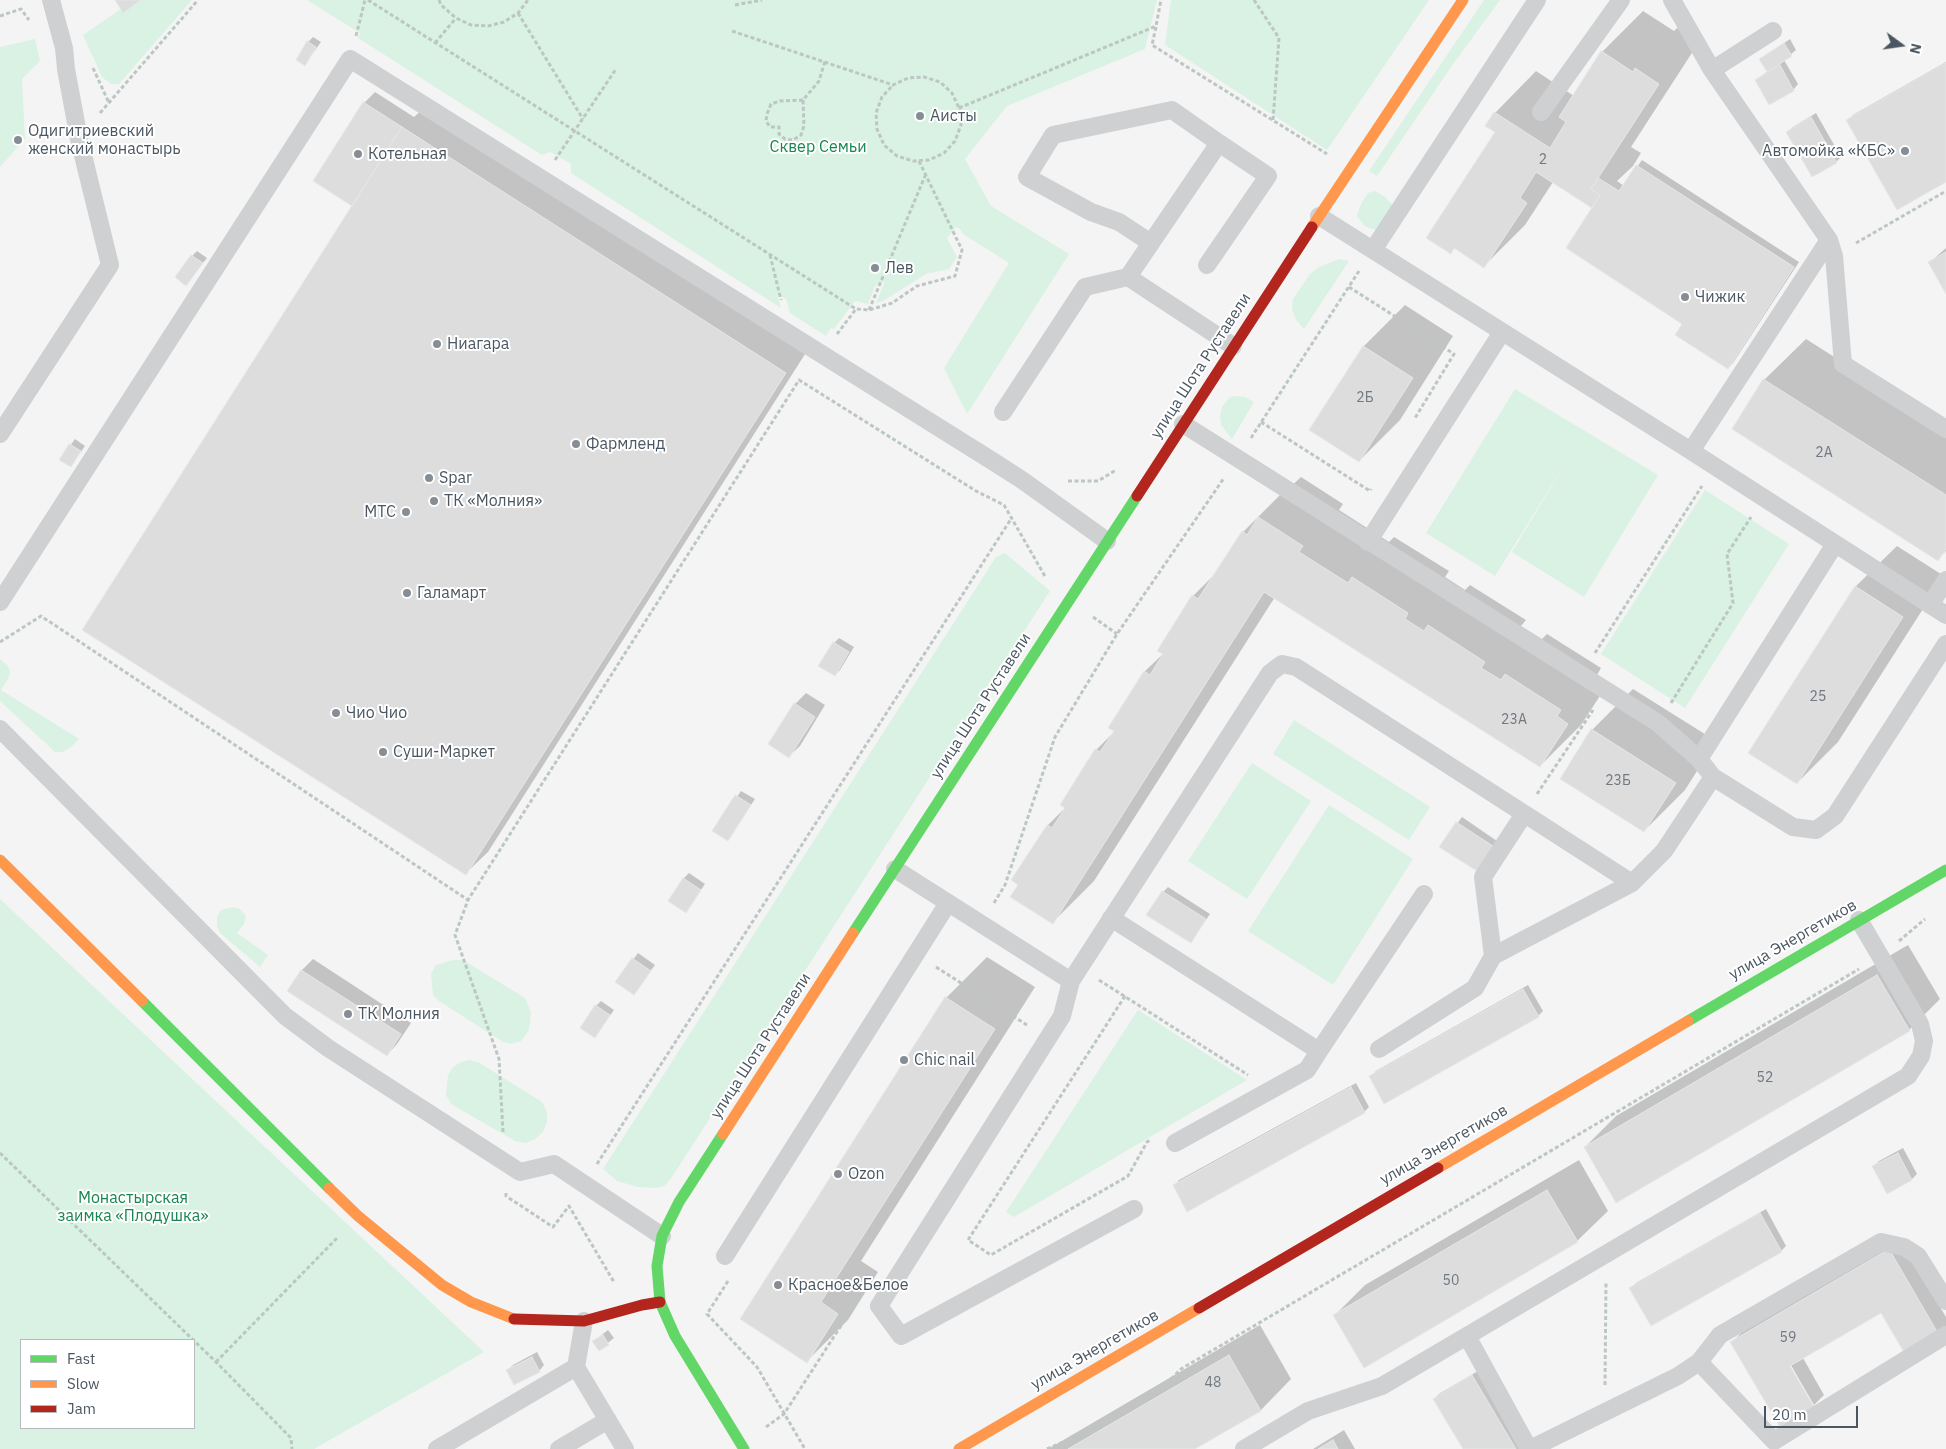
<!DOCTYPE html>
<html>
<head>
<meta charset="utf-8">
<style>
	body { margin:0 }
	#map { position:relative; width:1946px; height:1449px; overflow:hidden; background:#f4f4f4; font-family:"IBM Plex Sans",sans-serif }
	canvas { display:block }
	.legend { position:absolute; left:20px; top:1339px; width:175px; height:90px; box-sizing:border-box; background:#fff; border:1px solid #b7bbc0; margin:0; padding:6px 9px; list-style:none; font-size:15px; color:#4a5661 }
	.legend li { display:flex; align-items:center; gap:10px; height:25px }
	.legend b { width:25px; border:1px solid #b7bbc0 }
	.north { position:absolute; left:1876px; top:20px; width:50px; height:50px; -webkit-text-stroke:4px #fff; paint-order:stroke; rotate:104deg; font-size:14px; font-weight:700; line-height:20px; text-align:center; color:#4a5661 }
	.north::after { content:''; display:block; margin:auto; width:18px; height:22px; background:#4a5661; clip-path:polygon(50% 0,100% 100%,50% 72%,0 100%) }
	.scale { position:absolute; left:1764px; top:1406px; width:94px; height:22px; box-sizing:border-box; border:2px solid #4a5661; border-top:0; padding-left:6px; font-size:15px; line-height:18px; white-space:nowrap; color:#4a5661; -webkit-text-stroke:4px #fff; paint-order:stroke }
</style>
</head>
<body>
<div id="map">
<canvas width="1946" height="1449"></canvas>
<ul class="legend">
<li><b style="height:6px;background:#63d668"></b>Fast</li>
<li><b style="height:6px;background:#ff974d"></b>Slow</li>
<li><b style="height:6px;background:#b3261e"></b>Jam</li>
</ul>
<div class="north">N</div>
<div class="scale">20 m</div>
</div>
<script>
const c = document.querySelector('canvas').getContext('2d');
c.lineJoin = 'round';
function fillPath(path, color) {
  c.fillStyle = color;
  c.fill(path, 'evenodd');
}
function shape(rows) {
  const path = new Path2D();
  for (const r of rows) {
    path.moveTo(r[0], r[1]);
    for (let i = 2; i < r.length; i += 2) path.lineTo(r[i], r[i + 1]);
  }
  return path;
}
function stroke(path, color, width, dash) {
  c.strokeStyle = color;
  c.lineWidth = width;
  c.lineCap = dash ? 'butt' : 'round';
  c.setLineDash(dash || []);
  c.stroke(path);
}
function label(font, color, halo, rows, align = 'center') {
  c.font = font + ' "IBM Plex Sans",sans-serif';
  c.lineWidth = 4;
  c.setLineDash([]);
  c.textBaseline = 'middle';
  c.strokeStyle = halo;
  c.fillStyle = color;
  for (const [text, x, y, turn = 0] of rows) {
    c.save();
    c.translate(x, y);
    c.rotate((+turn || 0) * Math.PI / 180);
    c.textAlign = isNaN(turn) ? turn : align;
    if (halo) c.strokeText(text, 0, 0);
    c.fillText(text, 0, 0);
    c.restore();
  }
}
fillPath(shape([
	[134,0,192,0,119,84,111,84,102,77,83,35],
	[307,0,1157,0,1145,49,1007,106,965,159,991,206,1069,254,967,414,944,368,1009,263,963,234,960,229,956,227,947,238,957,257,949,269,926,274,883,301,876,303,885,281,875,286,868,304,855,301,834,329,831,328,826,336,790,313,786,299,777,294,781,308,571,173,571,164,550,152,542,155,358,38,360,33],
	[1171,0,1429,0,1327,150,1165,45],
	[1484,0,1500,0,1451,67,1377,176,1369,171],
	[35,39,40,61,22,79,25,139,0,167,0,47],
	[1375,191,1384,196,1393,205,1382,229,1375,230,1365,226,1357,216,1361,204,1368,193],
	[1339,259,1349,261,1304,329,1296,320,1292,309,1293,299,1310,274,1319,267],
	[1515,389,1658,475,1584,597,1512,552,1568,459,1495,576,1426,533],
	[1234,396,1245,397,1254,402,1232,439,1221,425,1220,416,1222,407,1229,398],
	[1705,490,1789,544,1685,708,1601,654],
	[1005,553,1050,591,670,1180,664,1186,656,1188,638,1187,617,1181,603,1169,996,557],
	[0,659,7,665,10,671,9,677,1,690,79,739,71,747,63,752,55,752,0,701],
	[1294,720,1430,807,1409,840,1273,754],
	[1252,763,1311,801,1247,899,1188,861],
	[1329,805,1413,859,1333,985,1248,931],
	[0,899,484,1352,314,1449,0,1449],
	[21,1340,194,1340,194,1428,21,1428],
	[233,907,240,909,246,916,244,924,237,933,268,955,260,967,220,933,217,927,217,917,221,910],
	[453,960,463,960,525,998,531,1012,529,1030,521,1041,511,1044,503,1042,439,1001,433,995,431,974,436,965],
	[1138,1010,1247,1080,1014,1217,1006,1212],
	[469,1060,478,1062,542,1102,547,1112,547,1122,543,1132,535,1139,526,1143,515,1141,451,1104,446,1095,448,1075,453,1067,461,1062]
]), '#d9f2e3');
fillPath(shape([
	[1643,11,1674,31,1677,28,1699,42,1631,147,1641,153,1633,166,1617,181,1624,186,1642,160,1799,262,1733,363,1728,368,1684,324,1596,204,1553,182,1525,225,1484,266,1455,248,1451,252,1496,132,1487,126,1495,113,1536,71,1574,96,1602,52],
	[313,37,321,42,305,64,308,42],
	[1790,39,1796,50,1784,60,1798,84,1793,90,1770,103,1756,80,1768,71,1761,59],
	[1946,62,1946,180,1848,121,1853,115],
	[375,92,414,117,425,107,807,351,488,852,466,873,357,201,364,103],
	[1816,113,1841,157,1836,162,1788,132,1793,127],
	[1946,248,1946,291,1929,263],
	[197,251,207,258,186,284,192,256],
	[1405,305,1453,336,1400,420,1359,461,1311,430,1364,346],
	[1806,339,1946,428,1946,551,1938,559,1733,429,1764,380],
	[75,439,85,446,71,466,61,459],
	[1301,477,1343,504,1339,510,1389,542,1394,537,1449,571,1445,577,1465,590,1470,585,1526,620,1521,626,1542,639,1547,634,1601,668,1597,675,1609,682,1581,725,1540,766,1275,597,1094,881,1053,922,1019,884,1048,825,1066,807,1096,750,1115,731,1144,672,1164,653,1193,596,1217,572,1243,532,1284,491,1285,492],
	[1897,546,1944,576,1838,742,1797,783,1855,587],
	[839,638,854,647,840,670,835,675,834,643],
	[1633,689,1716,741,1685,790,1644,831,1561,778,1592,730],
	[806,693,825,705,800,746,789,756,795,704],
	[741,791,755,799,728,839,714,830],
	[1462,817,1497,841,1482,864,1441,846],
	[689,873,705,884,686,911,684,878],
	[1168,887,1210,914,1191,942,1163,892],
	[1908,945,1940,999,1909,1030,1585,1147,1616,1116],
	[638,953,655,965,634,993,617,982],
	[987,957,1035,987,861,1261,878,1272,848,1320,807,1361,741,1319,946,998],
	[313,959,411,1023,397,1044,387,1055,289,991,302,970],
	[1528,985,1543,1011,1538,1016,1371,1077,1376,1071],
	[601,1001,614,1010,595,1037,596,1006],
	[1356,1083,1369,1107,1364,1112,1174,1186,1179,1180],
	[1903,1148,1917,1174,1912,1179,1888,1192,1874,1166,1879,1161],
	[1579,1160,1608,1211,1577,1241,1334,1316,1365,1285],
	[1766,1209,1786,1246,1781,1251,1631,1288,1636,1283],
	[1900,1239,1946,1317,1946,1326,1938,1334,1905,1352,1882,1312,1803,1358,1824,1395,1813,1406,1780,1426,1732,1342,1743,1331],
	[1788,1360,1814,1405,1811,1405,1786,1362],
	[1260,1325,1291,1379,1261,1410,1193,1449,1048,1449],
	[608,1330,614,1338,599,1350,594,1341],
	[537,1352,544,1365,539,1371,508,1370,513,1365],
	[1478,1371,1521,1449,1464,1449,1434,1399,1439,1394],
	[1344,1430,1355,1449,1313,1449]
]), '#0003');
const building = shape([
	[115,0,141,0,123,13,115,0],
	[307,41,316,47,305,66,296,60,307,41],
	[1784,43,1792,56,1767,72,1759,59,1784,43],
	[1601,51,1633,72,1635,68,1659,84,1591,189,1600,195,1592,208,1536,172,1520,198,1527,203,1484,268,1454,248,1451,254,1426,238,1495,132,1485,126,1494,112,1550,148,1566,122,1559,117,1601,51],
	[1946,63,1946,182,1897,210,1846,120,1946,63],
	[1780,65,1794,91,1769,105,1755,80,1780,65],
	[363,102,402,127,352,206,313,181,363,102],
	[1811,117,1837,163,1812,177,1786,132,1811,117],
	[402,127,786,373,466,875,82,630,402,127],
	[1636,165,1794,267,1728,369,1675,335,1682,324,1566,248,1600,195,1591,189,1598,178,1619,191,1636,165],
	[1946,252,1946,294,1928,262,1946,252],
	[191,255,203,263,186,286,175,277,191,255],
	[1363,346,1413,378,1359,462,1309,430,1363,346],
	[1763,379,1946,495,1946,549,1938,561,1732,429,1763,379],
	[69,444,81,451,71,467,59,460,69,444],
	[1258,517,1303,546,1299,552,1348,583,1352,577,1408,613,1405,619,1424,631,1428,625,1485,662,1481,668,1501,680,1505,674,1561,710,1557,716,1568,724,1540,767,1264,592,1053,924,1010,897,1018,885,1011,880,1047,825,1052,828,1065,808,1060,805,1095,749,1100,752,1114,731,1108,728,1144,671,1150,675,1163,654,1157,651,1192,595,1198,599,1242,531,1247,535,1258,517],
	[1855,586,1903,617,1797,784,1748,753,1855,586],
	[833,642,849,652,835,676,818,666,833,642],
	[794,703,815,717,789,758,768,744,794,703],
	[1591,729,1676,783,1644,832,1560,779,1591,729],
	[735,795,751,805,728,841,712,831,735,795],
	[1456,822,1493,846,1477,871,1439,847,1456,822],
	[683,878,701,890,686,913,668,901,683,878],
	[1162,891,1206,919,1191,943,1146,915,1162,891],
	[632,958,651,971,634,995,615,982,632,958],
	[301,970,401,1034,387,1056,287,991,301,970],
	[1877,975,1910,1031,1616,1203,1584,1147,1877,975],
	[1523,989,1539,1017,1384,1104,1369,1076,1523,989],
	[945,997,995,1029,821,1302,838,1314,807,1363,740,1319,945,997],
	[595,1005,610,1015,595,1038,580,1028,595,1005],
	[1351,1087,1365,1113,1187,1212,1173,1185,1351,1087],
	[1898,1153,1912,1180,1887,1194,1872,1166,1898,1153],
	[1547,1190,1578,1242,1364,1368,1333,1315,1547,1190],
	[1760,1213,1782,1252,1651,1326,1629,1288,1760,1213],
	[1889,1249,1939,1335,1905,1354,1881,1313,1790,1366,1814,1407,1780,1427,1730,1342,1889,1249],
	[603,1335,609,1345,599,1351,592,1341,603,1335],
	[1229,1355,1261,1411,1195,1449,1068,1449,1229,1355],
	[532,1357,540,1372,514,1385,506,1370,532,1357],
	[1472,1375,1516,1449,1463,1449,1433,1399,1472,1375],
	[1333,1440,1338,1449,1318,1449,1333,1440]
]);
fillPath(building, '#ddddde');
stroke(building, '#e5e6e7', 1);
stroke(shape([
	[368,0,856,309,869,310,892,303,917,286,955,276,962,250,919,161],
	[439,0,441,5,456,18,471,25,488,26,504,22,518,13,528,0],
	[1254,0,1279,38,1273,120],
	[735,5,762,0],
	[518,13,583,119],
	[0,16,21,9,29,20],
	[1156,27,1152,45,1327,154],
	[732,31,893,85,908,78,924,77,940,82,952,93,959,108,961,125,955,141,944,153,929,160,913,161,897,156,884,145,877,129,876,113,882,97,893,85],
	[356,36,365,0],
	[435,43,456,18],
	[93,68,109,103],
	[803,100,780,101,771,104,767,114,766,121,770,127,779,127,779,134,785,139,793,140,801,135,804,126,803,100,819,81,825,61],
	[959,108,1156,26,1161,0],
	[100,113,198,0],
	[555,160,616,69],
	[1856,243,1946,191],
	[770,255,781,300],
	[1349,287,1454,354,1415,418],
	[869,310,925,176],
	[837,334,856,309],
	[1261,422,1370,491,1371,489],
	[1251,438,1359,271],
	[1068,481,1098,481,1116,470],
	[1093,617,1117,634],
	[0,642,41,616,468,900],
	[1595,653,1702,486],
	[1671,703,1733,603,1727,554,1751,517],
	[1537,794,1593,710],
	[994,903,1005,885,1055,737,1117,634,1224,478],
	[1899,941,1925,919],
	[936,967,1027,1025],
	[1099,980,1248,1075],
	[1125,996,968,1240,991,1255,1128,1176,1147,1142,1150,1140],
	[503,1132,499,1059,455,935,468,900,799,380,976,491,1004,505,1046,578],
	[0,1153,216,1362,291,1438,292,1449],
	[597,1164,1011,519],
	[506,1193,506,1196,553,1227,569,1206,614,1282],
	[728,1281,707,1314,757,1367,805,1449],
	[216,1362,338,1237],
	[1605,1385,1606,1282],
	[766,1427,784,1414,855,1304],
	[1047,1449,1082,1434,1162,1388,1181,1369,1859,969]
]), '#bcc7c4', 3, [4, 2.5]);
stroke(shape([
	[1672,0,1712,70,1829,240,1834,256,1843,364,1946,429],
	[1712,70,1773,31],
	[1541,112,1621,0],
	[1319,216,1691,451,1946,615],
	[1373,250,1537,0],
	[1207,265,1268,176,1219,143],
	[1128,277,1151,243,1219,143,1172,110,1053,135,1027,177,1091,212,1119,222,1151,243],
	[1003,412,1085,287,1128,277,1233,346],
	[1183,424,1658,723,1699,759,1713,777,1793,827,1816,830,1835,816,1946,644],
	[0,434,110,265,79,139,66,69,64,48,51,0],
	[1691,451,1829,240],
	[1368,542,1502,332],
	[0,602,350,59,994,462,1022,480,1107,541],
	[1930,605,1946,580],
	[0,729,285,1016,328,1048,520,1172,554,1164,662,1236],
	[1699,759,1835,544],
	[895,869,1071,981],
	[1111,918,1319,1051,1307,1070,1175,1143],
	[1493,956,1483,877,1524,814],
	[1379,1049,1475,988,1493,956,1632,883,1664,851,1713,777],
	[1319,1051,1424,894],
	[1134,1209,901,1336,879,1306,1062,1016,1071,981,1270,673,1282,664,1296,667,1632,883],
	[725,1256,948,903],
	[1467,1336,1529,1449],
	[1699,1362,1774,1441,1946,1335],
	[576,1367,625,1449],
	[437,1449,576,1367,584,1321],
	[559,1449,608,1420],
	[1244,1449,1308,1411,1382,1386,1908,1076,1921,1056,1924,1041,1920,1024,1859,920],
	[1530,1449,1678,1376,1699,1362,1720,1335,1881,1242,1904,1247,1918,1256,1946,1301]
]), '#ced0d2', 18);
stroke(shape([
	[853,933,1137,496],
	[142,1001,329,1188],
	[1688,1021,1946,870],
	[723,1134,679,1202,662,1236,657,1266,660,1302,675,1336,744,1449]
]), '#63d668', 11);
stroke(shape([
	[1312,227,1463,0],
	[0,860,142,1001],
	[723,1134,853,933],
	[1438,1168,1688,1021],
	[329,1188,358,1216,442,1285,471,1302,514,1319],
	[959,1449,1199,1308]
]), '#ff974d', 11);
stroke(shape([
	[1137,496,1312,227],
	[1199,1308,1438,1168],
	[514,1319,584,1321,642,1305,660,1302]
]), '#b3261e', 11);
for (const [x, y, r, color] of [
	[920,116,5,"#868d94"],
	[18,140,5,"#868d94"],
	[1905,151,5,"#868d94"],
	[358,154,5,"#868d94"],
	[875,268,5,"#868d94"],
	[1685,297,5,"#868d94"],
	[437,344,5,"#868d94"],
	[576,444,5,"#868d94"],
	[429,478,5,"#868d94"],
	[434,501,5,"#868d94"],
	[406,512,5,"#868d94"],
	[407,593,5,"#868d94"],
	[336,713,5,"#868d94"],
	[383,752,5,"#868d94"],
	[348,1014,5,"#868d94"],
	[904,1060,5,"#868d94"],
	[838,1174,5,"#868d94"],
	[778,1285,5,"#868d94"]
]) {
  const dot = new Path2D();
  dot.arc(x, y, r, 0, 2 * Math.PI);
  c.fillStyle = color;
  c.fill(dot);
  stroke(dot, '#fff', 2);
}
label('14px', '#707881', null, [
	["2",1543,160],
	["2Б",1365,398],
	["2А",1824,453],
	["25",1818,697],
	["23А",1514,720],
	["23Б",1618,781],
	["52",1765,1078],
	["50",1451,1281],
	["59",1788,1338],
	["48",1213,1383]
]);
label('16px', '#4a5661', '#fff', [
	["Аисты",930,116],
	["Одигитриевский",28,131],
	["женский монастырь",28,149],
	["Автомойка «КБС»",1895,151,"right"],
	["Котельная",368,154],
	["Лев",885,268],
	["Чижик",1695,297],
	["Ниагара",447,344],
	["Фармленд",586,444],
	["Spar",439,478],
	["ТК «Молния»",444,501],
	["МТС",396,512,"right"],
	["Галамарт",417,593],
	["Чио Чио",346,713],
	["Суши-Маркет",393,752],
	["ТК Молния",358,1014],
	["Chic nail",914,1060],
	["Ozon",848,1174],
	["Красное&Белое",788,1285]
], 'left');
label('16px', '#17864f', '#fff', [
	["Сквер Семьи",818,147],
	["Монастырская",133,1198],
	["заимка «Плодушка»",133,1216]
]);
label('16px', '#4a5661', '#fff', [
	["улица Шота Руставели",1201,366,-57],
	["улица Шота Руставели",981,706,-57],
	["улица Энергетиков",1793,940,-30],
	["улица Шота Руставели",761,1046,-57],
	["улица Энергетиков",1444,1145,-30],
	["улица Энергетиков",1095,1350,-30]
]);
</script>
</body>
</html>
